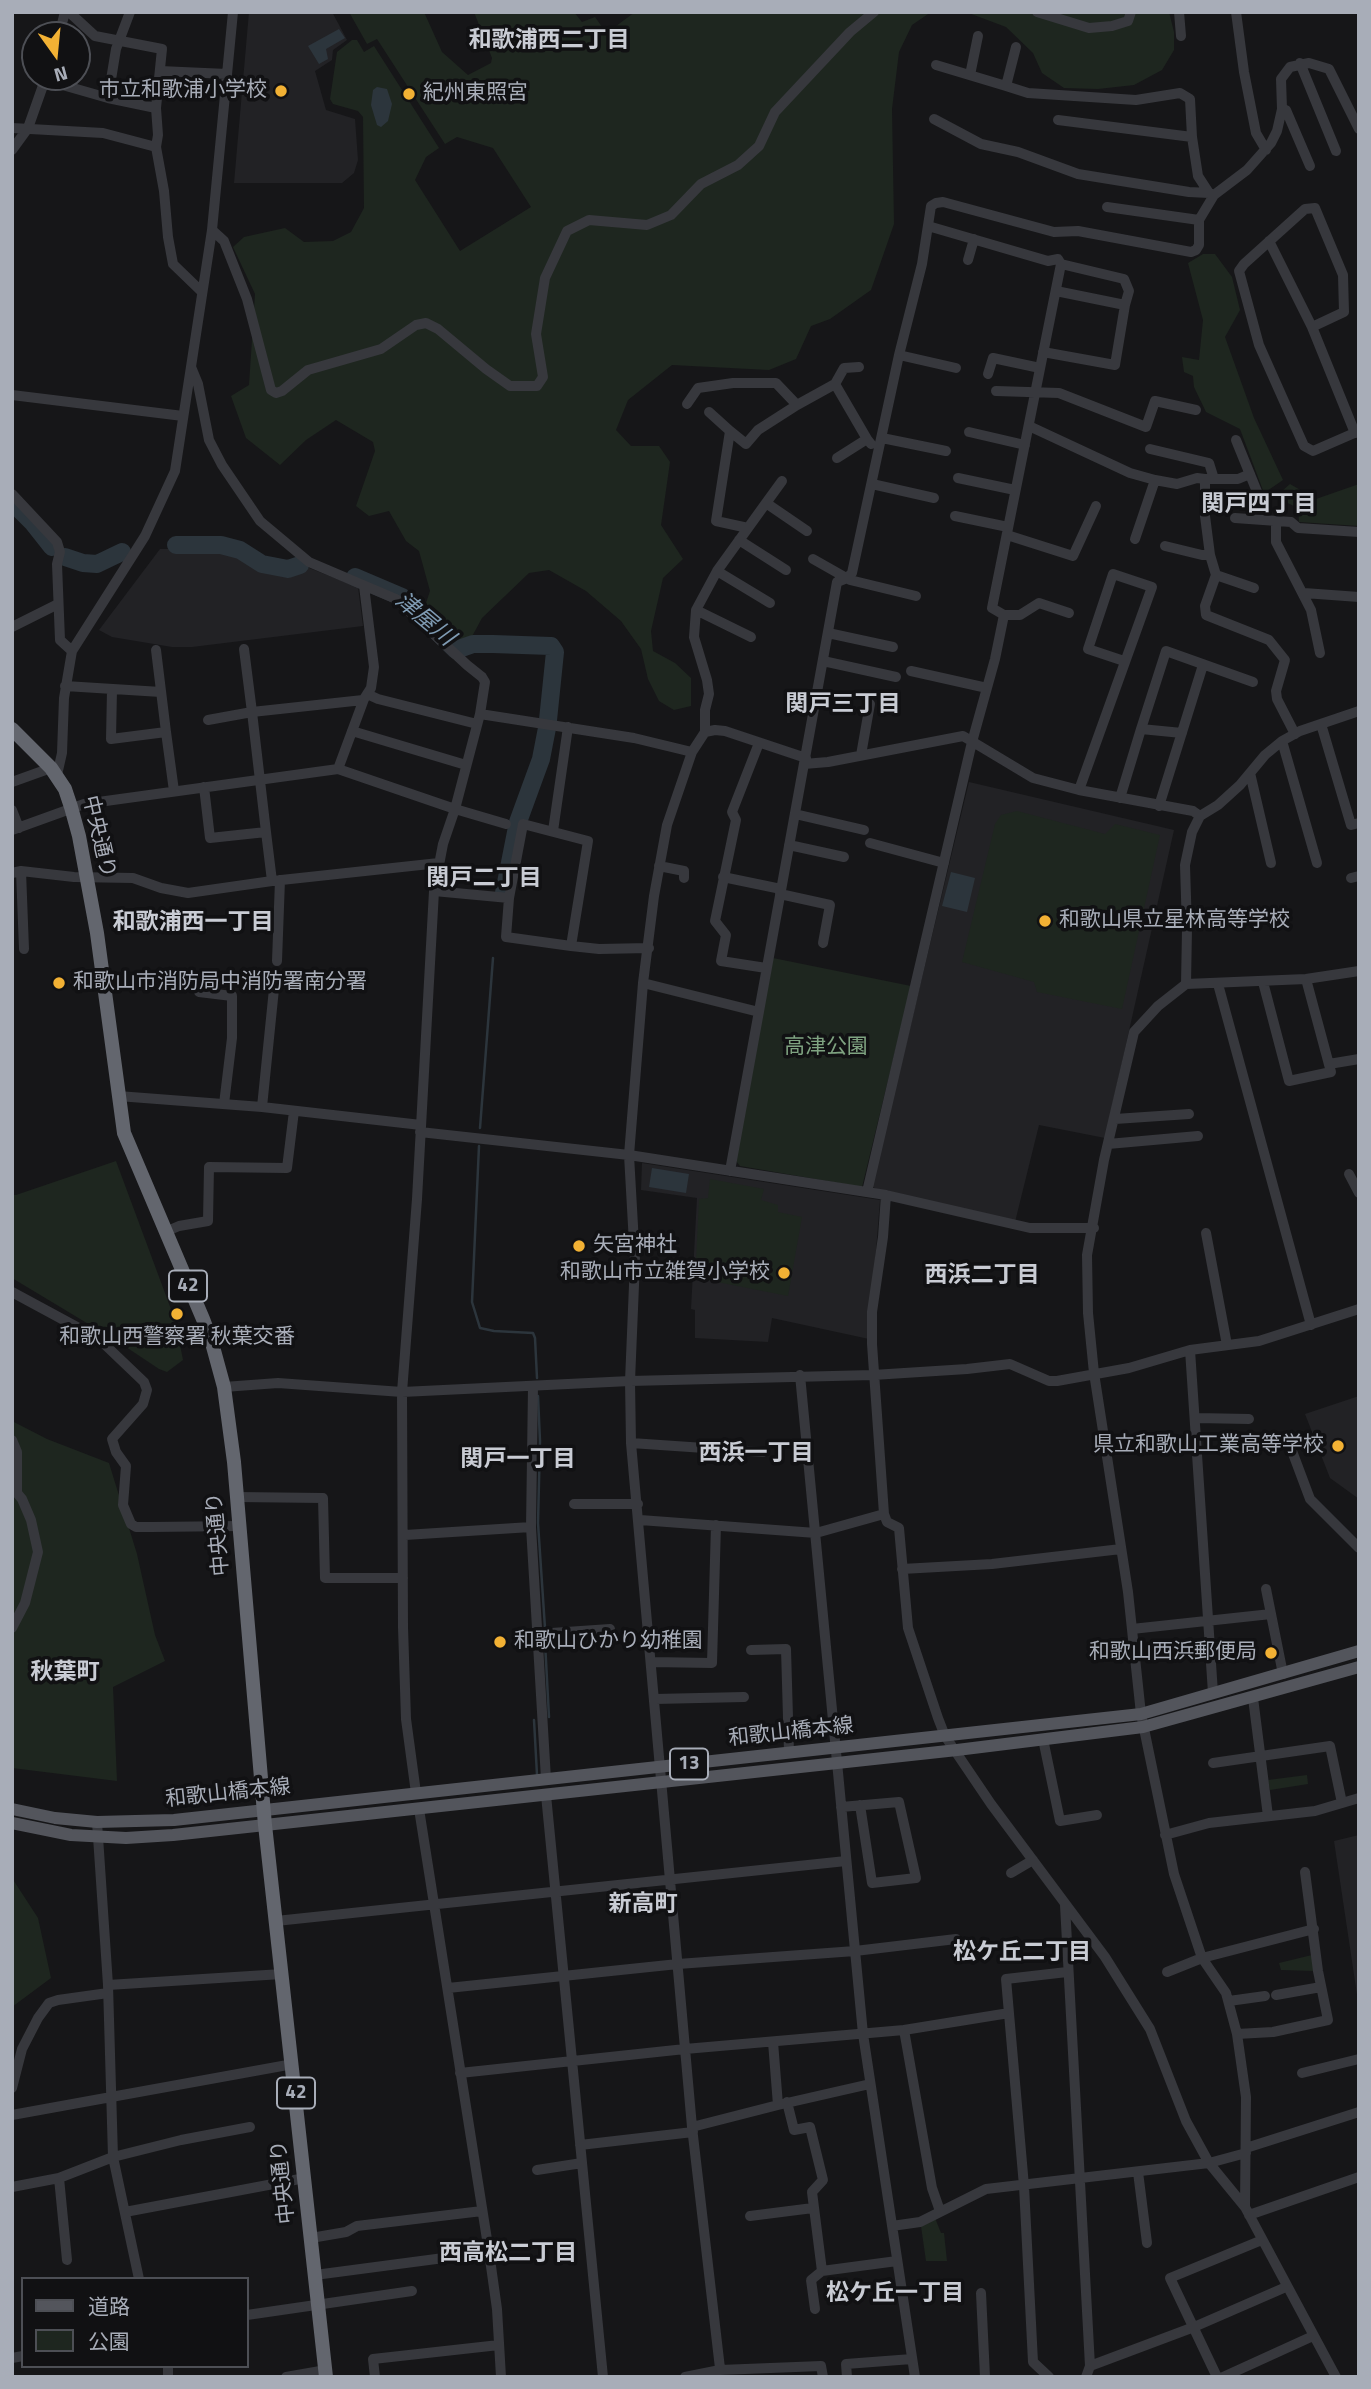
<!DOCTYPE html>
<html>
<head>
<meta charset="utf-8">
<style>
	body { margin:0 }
	#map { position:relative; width:1371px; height:2389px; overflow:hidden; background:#161618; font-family:"Titillium Web","Noto Sans JP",sans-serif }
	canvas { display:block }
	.frame { position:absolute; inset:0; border:14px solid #a8adb8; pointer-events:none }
	.legend { position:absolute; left:21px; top:2277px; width:228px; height:91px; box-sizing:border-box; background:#111113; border:2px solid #4d4f55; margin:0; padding:9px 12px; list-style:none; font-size:21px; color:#a8adb8 }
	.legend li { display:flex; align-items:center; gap:14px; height:35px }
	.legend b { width:35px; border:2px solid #4d4f55 }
	.north { position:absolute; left:21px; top:21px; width:70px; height:70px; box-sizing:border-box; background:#111113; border:2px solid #4d4f55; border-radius:50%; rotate:165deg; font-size:19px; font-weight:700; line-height:28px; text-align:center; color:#a8adb8 }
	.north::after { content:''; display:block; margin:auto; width:24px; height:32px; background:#f2b134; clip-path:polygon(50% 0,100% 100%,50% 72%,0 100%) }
</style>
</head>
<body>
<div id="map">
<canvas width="1371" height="2389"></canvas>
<div class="frame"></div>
<ul class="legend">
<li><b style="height:9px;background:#53555c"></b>道路</li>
<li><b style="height:19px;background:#1e261f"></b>公園</li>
</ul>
<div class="north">N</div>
</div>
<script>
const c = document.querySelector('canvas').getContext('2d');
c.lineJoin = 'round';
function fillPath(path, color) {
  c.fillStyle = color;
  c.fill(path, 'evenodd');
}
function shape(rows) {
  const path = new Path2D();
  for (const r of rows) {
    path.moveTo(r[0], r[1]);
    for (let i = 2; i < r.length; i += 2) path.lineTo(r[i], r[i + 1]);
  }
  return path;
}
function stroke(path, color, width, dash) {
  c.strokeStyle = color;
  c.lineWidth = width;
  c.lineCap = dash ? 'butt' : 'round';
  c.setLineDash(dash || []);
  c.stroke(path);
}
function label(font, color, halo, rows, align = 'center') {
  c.font = font + ' "Titillium Web","Noto Sans JP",sans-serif';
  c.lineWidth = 7;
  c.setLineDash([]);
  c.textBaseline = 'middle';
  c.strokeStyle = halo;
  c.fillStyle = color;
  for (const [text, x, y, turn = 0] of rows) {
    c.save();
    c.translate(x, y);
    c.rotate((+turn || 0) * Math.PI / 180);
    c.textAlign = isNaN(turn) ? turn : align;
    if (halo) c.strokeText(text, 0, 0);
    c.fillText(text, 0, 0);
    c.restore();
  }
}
fillPath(shape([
	[249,12,332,12,338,23,347,40,333,50,332,60,315,71,326,110,355,119,358,160,354,173,342,183,234,183],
	[160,549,226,549,241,560,287,572,304,566,358,587,363,626,192,647,172,647,112,637,99,630],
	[969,782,1174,830,1105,1138,1039,1125,1015,1222,879,1192,872,1186],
	[642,1163,880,1200,869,1339,772,1318,768,1342,695,1338,695,1310,691,1309,697,1198,641,1190],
	[1359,1396,1359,1499,1330,1478,1305,1414],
	[1359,1835,1359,2008,1334,1841]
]), '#222225');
fillPath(shape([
	[349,12,424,12,442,52,468,75,491,63,492,58,474,12,574,12,582,22,595,17,605,31,608,32,635,12,931,12,912,25,899,52,892,109,894,224,871,290,830,319,811,326,796,359,769,370,672,365,628,400,616,430,631,446,659,446,670,462,661,525,683,559,663,578,651,631,653,651,675,663,691,678,691,706,674,710,659,701,648,679,641,649,621,621,586,591,549,570,529,573,482,618,469,642,459,644,424,609,430,591,419,551,406,541,389,511,369,516,356,506,375,451,373,442,336,420,306,440,280,465,246,438,231,396,249,385,255,294,233,247,244,237,285,228,304,242,333,241,351,232,364,208,363,117,358,111,333,104,330,99,337,52,352,40,357,40,364,52,374,46,439,148,426,157,415,180,460,251,531,207,493,148,457,137,445,144,377,39,367,44],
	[966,12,1169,12,1174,32,1174,50,1162,70,1134,85,1098,89,1064,88,1042,73,1033,53,1006,27],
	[1203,254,1215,254,1232,277,1240,310,1225,337,1254,418,1283,480,1264,493,1240,429,1206,412,1194,387,1193,376,1184,372,1182,357,1199,360,1203,320,1188,263],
	[1290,484,1316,499,1359,484,1359,526,1299,522,1298,508,1275,497],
	[1017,811,1105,834,1115,824,1160,835,1122,1009,1037,992,1034,982,962,962,995,824,1001,815],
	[773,958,911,986,862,1187,740,1166,736,1161],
	[116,1161,175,1320,183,1360,167,1372,159,1369,120,1343,12,1278,12,1195,16,1195],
	[710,1179,764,1189,761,1200,778,1205,778,1212,802,1217,788,1296,702,1279,703,1264,696,1262,699,1199,708,1198],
	[12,1421,47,1439,109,1463,137,1554,155,1635,165,1661,113,1687,117,1781,12,1768],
	[1307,1775,1308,1784,1270,1790,1268,1780],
	[12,1878,38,1918,51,1978,12,2007],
	[1312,1955,1314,1971,1281,1970,1279,1963],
	[935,2218,941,2233,944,2233,947,2261,926,2261,921,2226]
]), '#1e261f');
fillPath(shape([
	[339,29,345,38,326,49,328,59,319,64,308,46],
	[377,87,387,89,392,104,388,121,381,127,377,125,371,105,373,90],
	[951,872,975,878,967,912,942,906],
	[652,1168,689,1174,686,1193,649,1187]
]), '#2c353c');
stroke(shape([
	[480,1128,493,958],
	[479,1146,472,1302,480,1328,494,1331,533,1333,535,1338,537,1378],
	[538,1396,540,1441,538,1523,545,1628],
	[545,1642,549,1717],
	[534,1720,537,1775]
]), '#2c353c', 2.5);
stroke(shape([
	[12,502,33,523,52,547],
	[176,545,221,545,240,550,262,564,288,569,300,565],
	[65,557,83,563,97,564,122,552],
	[355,577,402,597,456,650,473,644,493,644,551,646,555,652,548,720],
	[504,893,518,822,541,759,547,728]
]), '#2c353c', 18);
stroke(shape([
	[69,12,95,36,162,49,156,108,158,135,156,147,164,191,168,237,173,264,202,292],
	[1037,12,1089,28,1112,26,1128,21,1131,12],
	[1179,12,1181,36],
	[1236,12,1244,72,1256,133,1266,150],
	[59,35,65,12],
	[1300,63,1336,151],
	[936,65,1006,86,1016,47],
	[160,71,227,74],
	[970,75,978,36],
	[45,80,108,98,156,108],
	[1006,86,1028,93,1136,100,1180,93,1190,99,1192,137,1198,176,1209,193],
	[108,98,116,49,130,12],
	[1282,109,1286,110,1310,166],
	[934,119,981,144,1018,152,1078,174,1189,192,1209,193,1214,195],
	[1058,120,1192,137],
	[12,128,103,133,156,147],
	[12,150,28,128,46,77],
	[1107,207,1199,220],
	[928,226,1048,261,1058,259,1061,264,1124,279,1129,291,1125,305],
	[212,230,224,241,247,299,271,390,276,393,282,391,308,370,381,349,416,325,426,323,438,329,486,369,510,386,537,386,543,377,536,334,545,278,567,231,589,220,647,225,671,215,701,184,738,165,759,146,775,112,850,32,874,12],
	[1269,241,1312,327,1355,433],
	[968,260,974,239],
	[1312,327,1344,312,1343,275,1315,208,1305,209,1244,264,1239,271,1259,345,1304,446,1313,451,1359,431],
	[1043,352,1115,365,1125,305,1056,291],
	[899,355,956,368],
	[191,367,198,384,209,440,222,465,260,521,309,562,396,599,467,665,482,677,485,682,480,714,455,809,443,844,434,891,417,1199,402,1392,403,1627,406,1719,416,1793],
	[988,374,993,358,1040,368],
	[835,384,844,368,859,367],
	[996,391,1059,393,1146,427,1155,401,1196,410],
	[12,395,183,416],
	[687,404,698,388,733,383,776,383,797,405,835,384,867,439],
	[709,412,730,431,716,521,748,528],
	[1029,426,1130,473,1155,480],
	[730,431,746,444,758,430,797,405],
	[969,432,1025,445],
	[882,438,946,451],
	[1236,440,1260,499],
	[1150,449,1209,463,1214,479],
	[837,458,867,439,871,444],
	[1250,474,1238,479,1205,479,1205,516,1210,555,1216,575,1205,606,1206,615,1269,640,1285,660,1276,691,1277,699,1295,734],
	[958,478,1015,490],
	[782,481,766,503,807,531],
	[872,484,934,498],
	[12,494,57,542,60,552,57,564,60,640,72,651],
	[955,516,1008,527],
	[1235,518,1291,522,1298,528,1359,532],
	[1276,521,1276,542,1311,610,1320,653],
	[1007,535,1073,556,1096,506],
	[1135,539,1155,480,1177,484,1197,478,1205,479],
	[739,540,786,570],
	[1165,546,1202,555,1210,555],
	[813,559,850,580,916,596],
	[717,571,770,603],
	[1216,575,1254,588],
	[1304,593,1359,597],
	[696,610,751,637],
	[1004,615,1020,615,1039,603,1069,613],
	[12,627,58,604],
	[828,633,893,647],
	[244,649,252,712,363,700],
	[823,661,896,677],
	[911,671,987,688],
	[65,686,161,692],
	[112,690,111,739,166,732,156,650],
	[367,694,378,699,477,724],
	[480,714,634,738,692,752],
	[208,720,252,712,266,832],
	[1321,724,1351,825,1359,823],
	[1141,729,1166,651,1253,682],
	[352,731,466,765],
	[166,732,174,791],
	[705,732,705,710,709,694,707,680,694,637,696,610,717,571,766,503],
	[1282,741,1317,863],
	[759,743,732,812,736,820,715,921,726,935,721,961,766,968],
	[861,755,870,704],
	[804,764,828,762,963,736,1033,778,1079,790,1193,811,1200,816],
	[338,769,455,809,506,824],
	[1250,773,1271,863],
	[57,775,62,753,64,698,72,651,145,536,175,471,212,230,233,12],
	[12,782,51,768],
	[204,787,210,838,266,832,272,881],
	[1079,790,1152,587,1113,574,1088,649,1124,661],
	[1120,798,1141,729,1182,733],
	[1159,806,1203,665],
	[12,810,19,828],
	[795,814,864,830],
	[523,824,588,841,571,946,506,937,509,898,523,824],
	[12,830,84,804,338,769,364,699,371,688,374,667,364,586],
	[553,831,568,727],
	[870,843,944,863],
	[789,845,844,857],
	[659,866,684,871,684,878],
	[21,871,24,949],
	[12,873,21,871,74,877,133,878,161,888,188,893,272,881,439,863],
	[723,877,781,889],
	[1351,878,1359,876],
	[434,891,509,898],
	[780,894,830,905,823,943],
	[571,946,599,949,649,948],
	[277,961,280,880],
	[1263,982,1289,1081,1331,1072,1306,979],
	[643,983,759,1012],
	[1186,984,1187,929,1185,865,1192,832,1200,816,1218,805,1240,785,1265,755,1282,741,1300,731,1359,711],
	[1218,984,1311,1325],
	[199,992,232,996,232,1038,224,1104],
	[1329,1064,1359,1059],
	[118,1096,262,1107,421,1125],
	[262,1107,275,979],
	[1115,1119,1189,1114],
	[420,1132,629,1155,886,1195,1030,1228,1094,1228],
	[1108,1144,1198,1136],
	[730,1171,837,582,847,578,852,573,899,355,922,264,931,206,936,203,943,202,1054,232,1078,231,1191,252,1196,250,1199,245,1199,220,1214,195,1247,170,1271,143,1277,131,1282,109,1281,79,1290,67,1309,63,1329,69,1359,129],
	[1349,1174,1359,1193],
	[867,1192,972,742,995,659,1004,615,992,608,1061,264],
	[886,1195,883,1237,872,1312,872,1344,884,1514,887,1522,899,1528,908,1628,938,1718,945,1736,991,1804,1105,1957,1150,2029,1186,2121,1209,2163,1245,2207,1336,2377],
	[165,1232,179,1226,208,1221,209,1167,287,1168,294,1111],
	[1206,1233,1227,1345],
	[12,1292,99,1339,144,1382,147,1390,143,1404,112,1439,116,1452,126,1466,123,1505,131,1524,136,1527,151,1527,239,1526],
	[1190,1350,1213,1693],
	[800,1375,863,2034,915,2377],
	[224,1387,278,1383,402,1392,630,1381,873,1375,967,1369,1010,1364,1049,1381,1057,1381,1129,1368,1190,1350,1259,1341,1359,1309],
	[533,1387,531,1527,546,1779],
	[1196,1418,1249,1419],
	[12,1440,17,1452,17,1492],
	[631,1443,763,1452],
	[1292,1451,1310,1499,1359,1548],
	[12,1487,22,1499,31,1520,38,1552,25,1603,12,1628],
	[237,1497,323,1498,325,1578,403,1578],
	[574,1504,638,1504],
	[640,1520,816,1533,884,1514],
	[405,1535,531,1527],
	[902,1569,992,1564,1121,1549],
	[1266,1589,1283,1674],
	[1132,1629,1271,1614],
	[537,1634,610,1629],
	[751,1650,786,1649,789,1752],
	[652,1662,712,1663,716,1525],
	[1253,1698,1268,1816],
	[655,1699,744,1697],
	[1043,1739,1060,1821,1097,1815],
	[1213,1763,1330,1746,1342,1803],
	[546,1795,603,2377],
	[841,1807,899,1802,916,1878,872,1883,860,1805],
	[419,1809,489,2252,497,2309,501,2377],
	[97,1822,108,1985,113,2157,139,2279],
	[1165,1835,1209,1823,1315,1811,1359,1798],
	[1011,1873,1033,1860],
	[1065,1905,1090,2366,1086,2377],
	[276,1921,846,1861],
	[1167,1972,1202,1958,1314,1929],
	[108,1985,282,1974],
	[448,1988,678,1964,855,1951,956,1939],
	[1276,1995,1321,1987],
	[1229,2001,1265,1996],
	[904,2030,932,2188,940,2211],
	[1237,2034,1273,2032,1328,2020,1318,1971,1305,1872],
	[773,2042,778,2105,870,2084],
	[460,2073,685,2049,904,2030,1009,2013],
	[1302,2073,1359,2059],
	[12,2088,22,2049,38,2018,49,2003,58,2000,108,1993],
	[787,2102,794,2130,810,2127,823,2180,812,2192,822,2271],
	[12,2115,293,2064],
	[692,2127,778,2105],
	[580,2145,693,2132],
	[1246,2148,1359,2112],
	[537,2170,582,2163],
	[1138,2172,1147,2243],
	[59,2178,113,2157,181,2140,250,2127],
	[12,2187,59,2178,67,2260],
	[1245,2207,1246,2097,1237,2034,1226,1993,1202,1958,1174,1874,1141,1714,1128,1592,1094,1373,1088,1313,1087,1255,1104,1160,1134,1032,1158,1006,1186,984,1306,979,1359,971],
	[125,2212,305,2178],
	[1249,2215,1359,2177],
	[750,2216,813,2208],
	[892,2226,920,2222,986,2189,1209,2163,1246,2153],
	[311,2238,346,2232,357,2226,482,2211],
	[315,2275,489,2252],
	[981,2293,985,2377],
	[815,2309,811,2280,822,2271,897,2261],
	[247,2315,412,2291],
	[12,2358,23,2356],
	[168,2366,168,2377],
	[1090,2366,1194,2327,1286,2287],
	[286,2377,326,2370],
	[375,2377,373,2359,499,2345],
	[685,2377,720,2370,821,2366,823,2377],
	[721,2377,692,2127,631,1443,630,1381,635,1261,629,1155,643,983,654,896,667,825,692,752,705,732,715,730,725,731,806,758],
	[847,2377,846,2364,912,2359],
	[1049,2377,1033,2362,1024,2186,1006,1979,1067,1972],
	[1217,2377,1170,2278,1262,2240],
	[1223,2377,1313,2336]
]), '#37383d', 10);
stroke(shape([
	[12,1809,55,1818,97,1822,174,1820,1141,1714,1359,1651],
	[12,1823,71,1835,126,1838,173,1835,957,1750,1143,1727,1359,1667]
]), '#53555c', 12);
stroke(shape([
	[12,729,51,768,65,789,71,807,79,836,97,933,124,1133,203,1319,212,1343,224,1387,234,1462,265,1825,326,2377]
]), '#63666e', 14);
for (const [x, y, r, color] of [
	[281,91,7,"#f2b134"],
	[409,94,7,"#f2b134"],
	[1045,921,7,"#f2b134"],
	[59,983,7,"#f2b134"],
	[579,1246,7,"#f2b134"],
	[784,1273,7,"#f2b134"],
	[177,1314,7,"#f2b134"],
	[1338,1446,7,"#f2b134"],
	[500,1642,7,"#f2b134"],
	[1271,1653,7,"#f2b134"]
]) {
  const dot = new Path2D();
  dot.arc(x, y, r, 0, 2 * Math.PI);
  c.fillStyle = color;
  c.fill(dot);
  stroke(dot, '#111113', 2.5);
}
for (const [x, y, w] of [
	[188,1286,38],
	[689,1764,38],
	[296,2093,38]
]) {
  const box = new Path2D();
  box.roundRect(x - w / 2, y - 15.5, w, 31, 5);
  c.fillStyle = '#111113';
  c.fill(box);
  stroke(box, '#a8adb8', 2);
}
label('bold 19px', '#a8adb8', null, [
	["42",188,1286],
	["13",689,1764],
	["42",296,2093]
]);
label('21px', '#a8adb8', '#111113', [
	["市立和歌浦小学校",267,91,"right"],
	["紀州東照宮",423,94],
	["和歌山県立星林高等学校",1059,921],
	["和歌山市消防局中消防署南分署",73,983],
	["矢宮神社",593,1246],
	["和歌山市立雑賀小学校",770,1273,"right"],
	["和歌山西警察署 秋葉交番",177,1338,"center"],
	["県立和歌山工業高等学校",1324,1446,"right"],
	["和歌山ひかり幼稚園",514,1642],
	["和歌山西浜郵便局",1257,1653,"right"]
], 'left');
label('21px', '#a8adb8', '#111113', [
	["中央通り",98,837,77],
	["中央通り",219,1534,-95],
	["和歌山橋本線",791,1733,-6],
	["和歌山橋本線",228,1794,-6],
	["中央通り",284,2182,-96]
]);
label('21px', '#7fa381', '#111113', [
	["高津公園",826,1048]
]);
label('bold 23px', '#c9ccd4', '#111113', [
	["和歌浦西二丁目",549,41],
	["関戸四丁目",1259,505],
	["関戸三丁目",843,705],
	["関戸二丁目",484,879],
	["和歌浦西一丁目",193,923],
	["西浜二丁目",982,1276],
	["西浜一丁目",756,1454],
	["関戸一丁目",518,1460],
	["秋葉町",65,1673],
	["新高町",643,1905],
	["松ケ丘二丁目",1022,1953],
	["西高松二丁目",508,2254],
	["松ケ丘一丁目",895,2294]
]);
label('italic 23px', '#7f9bb3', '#111113', [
	["津屋川",424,620,40]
]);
</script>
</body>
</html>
